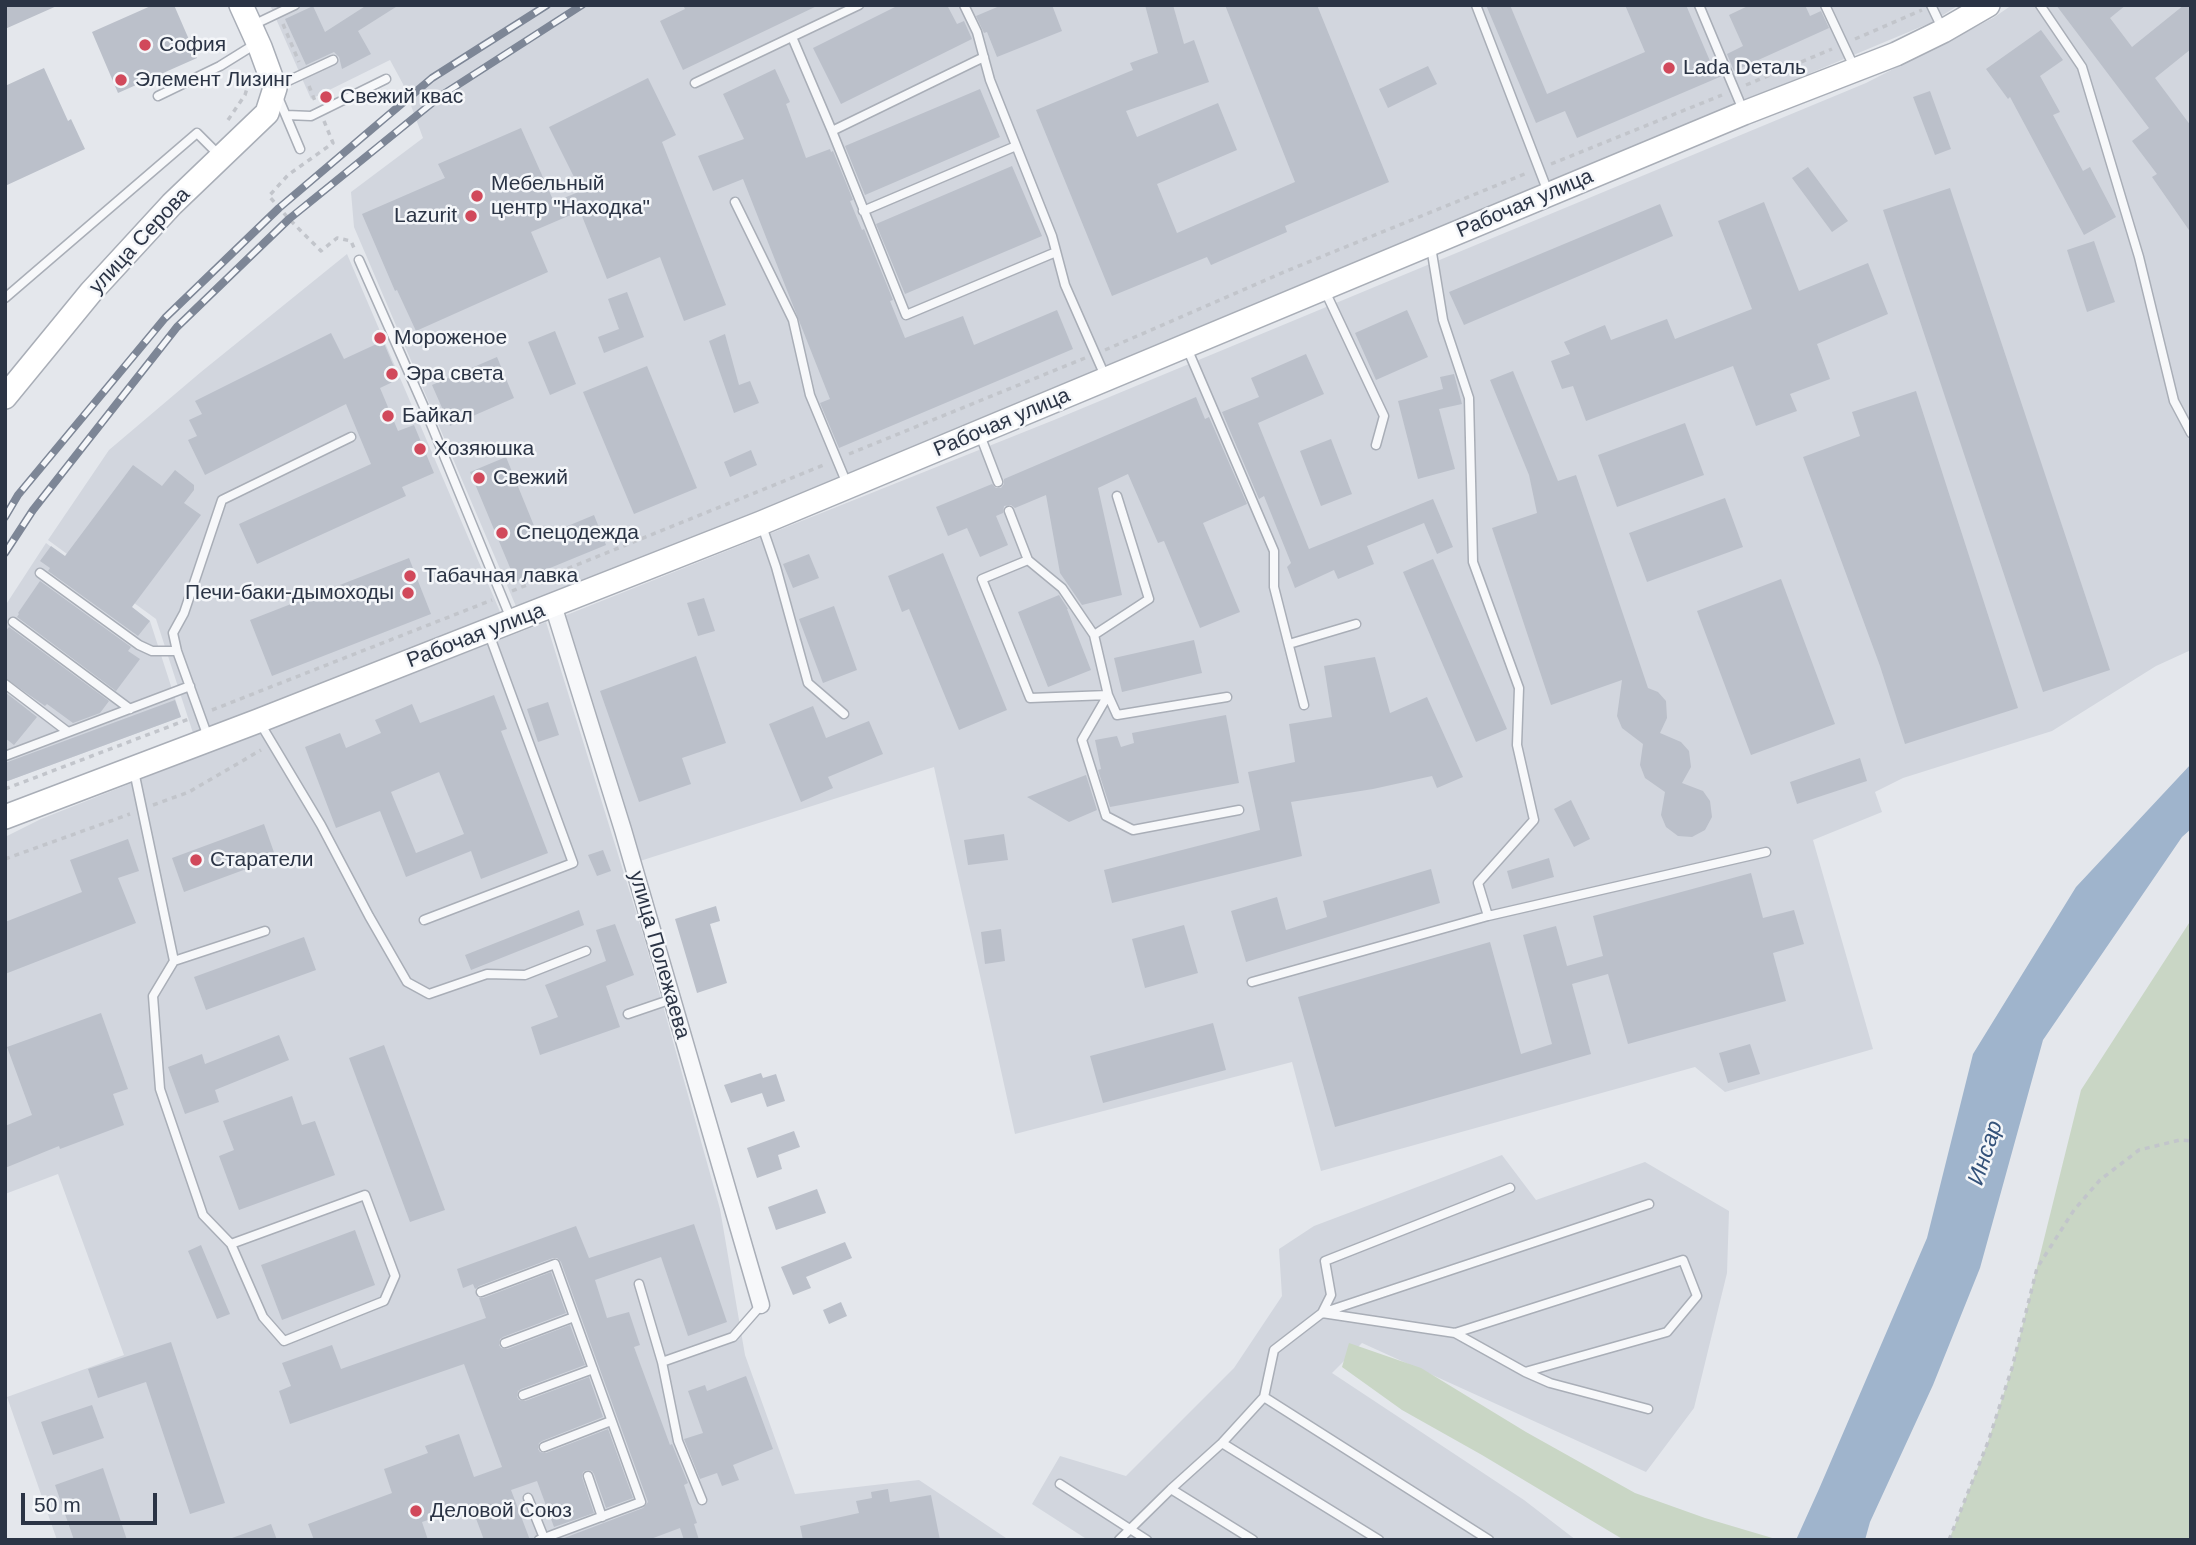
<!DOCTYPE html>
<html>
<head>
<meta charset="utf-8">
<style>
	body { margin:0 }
	#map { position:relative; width:2196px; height:1545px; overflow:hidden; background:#e4e7ec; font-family:Helvetica,sans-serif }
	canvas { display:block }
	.frame { position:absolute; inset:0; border:7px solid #2b3445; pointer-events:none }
	.scale { position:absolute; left:21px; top:1493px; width:136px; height:32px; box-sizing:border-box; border:4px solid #2b3445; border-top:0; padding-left:9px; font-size:21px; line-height:24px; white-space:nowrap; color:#2b3445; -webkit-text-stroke:5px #f4f6f9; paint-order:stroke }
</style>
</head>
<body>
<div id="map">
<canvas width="2196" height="1545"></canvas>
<div class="frame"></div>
<div class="scale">50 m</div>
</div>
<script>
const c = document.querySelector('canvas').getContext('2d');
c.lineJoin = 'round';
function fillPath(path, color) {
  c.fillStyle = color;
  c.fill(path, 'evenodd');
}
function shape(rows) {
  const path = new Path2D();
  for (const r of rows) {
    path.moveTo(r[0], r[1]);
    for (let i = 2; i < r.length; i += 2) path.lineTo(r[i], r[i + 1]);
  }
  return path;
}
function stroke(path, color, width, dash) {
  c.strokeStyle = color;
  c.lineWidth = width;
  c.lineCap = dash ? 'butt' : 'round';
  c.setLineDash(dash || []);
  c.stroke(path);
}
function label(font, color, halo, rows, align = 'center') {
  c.font = font + ' Helvetica,sans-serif';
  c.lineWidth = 5;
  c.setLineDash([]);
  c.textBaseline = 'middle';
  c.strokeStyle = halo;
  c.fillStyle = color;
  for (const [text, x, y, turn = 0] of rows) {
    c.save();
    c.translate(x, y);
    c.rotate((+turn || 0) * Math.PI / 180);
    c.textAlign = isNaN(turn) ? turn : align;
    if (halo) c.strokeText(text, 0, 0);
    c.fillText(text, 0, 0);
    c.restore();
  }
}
fillPath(shape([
	[270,5,1959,5,1930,23,698,539,518,611,354,227,351,192,423,138,403,84,390,60,311,99],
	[2012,5,2191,5,2191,650,2156,666,2052,731,1903,778,1875,792,1882,812,1813,840,1873,1049,1725,1092,1695,1067,1321,1171,1292,1062,1015,1134,934,767,640,861,564,616,1054,420,1866,83,1993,18],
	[347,254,501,614,193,733,156,619,48,540,109,450,201,372],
	[46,543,150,621,181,717,5,782,5,606],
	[546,622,644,938,720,1209,745,1355,795,1494,919,1480,1009,1540,57,1540,7,1397,124,1355,58,1174,5,1194,5,837,41,819,235,742],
	[1502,1155,1536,1200,1645,1162,1729,1211,1727,1273,1694,1408,1646,1472,1362,1343,1332,1373,1524,1500,1576,1540,1088,1540,1032,1504,1060,1456,1126,1476,1234,1368,1282,1296,1279,1249,1314,1226]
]), '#d2d6de');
fillPath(shape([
	[2191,920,2191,1540,1949,1540,1988,1442,2012,1368,2081,1090],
	[1349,1343,1421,1368,1526,1432,1635,1493,1705,1518,1779,1540,1624,1540,1482,1455,1402,1410,1342,1367]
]), '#c9d6c5');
fillPath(shape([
	[2191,764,2191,829,2182,837,2043,1040,1980,1268,1933,1385,1870,1522,1865,1540,1796,1540,1819,1489,1927,1238,1973,1054,2076,887]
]), '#9fb4cc');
fillPath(shape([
	[5,5,59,5,5,29],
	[153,5,174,5,197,58,118,93,92,32],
	[367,5,399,5,358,31,371,54,342,69,339,57,334,52,306,65,285,19,313,6,325,32],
	[683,5,819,5,683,70,660,21,685,9],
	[899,5,947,5,957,24,964,21,972,39,841,104,813,48],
	[1002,5,1052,5,1062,31,997,57,987,32,984,33,976,16],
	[1145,5,1173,5,1184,44,1194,40,1209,82,1126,111,1137,137,1218,103,1237,150,1157,184,1177,233,1295,182,1225,5,1317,5,1389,182,1285,226,1287,232,1211,265,1207,257,1112,296,1036,110,1133,70,1130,63,1158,53],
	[1486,5,1510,5,1547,94,1645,52,1625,5,1686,5,1710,61,1715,59,1722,76,1577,138,1565,111,1536,123],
	[1750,5,1805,5,1810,16,1821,11,1829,28,1734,71,1727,54,1743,46,1729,15],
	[2056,5,2126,5,2110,18,2132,47,2184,5,2191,5,2191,49,2155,78,2191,126,2191,233,2152,177,2157,174,2132,141,2149,128],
	[2041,30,2063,60,2040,76,2060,112,2053,115,2083,171,2090,167,2116,217,2084,235,2010,97,2008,99,1986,69],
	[1428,66,1437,84,1388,108,1379,89],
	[44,68,68,121,71,119,85,149,5,186,5,86],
	[775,69,790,102,786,104,806,158,830,149,831,152,833,151,853,200,850,201,862,230,864,229,893,300,890,301,905,338,963,316,974,345,1057,310,1073,349,839,448,820,403,830,399,743,179,713,191,698,156,744,139,723,94],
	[648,78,676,135,662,142,726,305,684,321,660,257,607,279,580,211,531,232,548,272,416,331,397,290,395,291,362,214,445,178,438,164,521,128,554,202,581,191,549,127],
	[980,89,1000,137,865,195,845,146],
	[1930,91,1951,149,1935,155,1913,97],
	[1012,166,1042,236,905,294,876,224],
	[1808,167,1848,221,1832,232,1792,178],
	[1950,188,2110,670,2043,692,1883,210],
	[1764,202,1799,291,1868,263,1888,314,1817,344,1830,379,1790,394,1797,411,1756,426,1733,366,1586,421,1573,386,1562,389,1551,361,1570,354,1564,342,1605,325,1611,340,1667,319,1675,339,1752,309,1718,221],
	[1660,204,1673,236,1464,325,1449,292],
	[2094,241,2115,302,2087,312,2067,250],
	[627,292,644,337,604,353,598,337,619,329,608,299],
	[1407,310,1428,357,1376,380,1355,333],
	[555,331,576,384,550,395,528,342],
	[331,333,344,359,383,341,399,379,380,388,398,431,414,425,434,473,402,487,406,496,257,564,239,524,371,464,346,404,205,475,188,440,197,436,189,420,202,414,195,401],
	[725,334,739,385,750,381,759,403,734,413,709,341],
	[1306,354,1324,394,1258,423,1309,549,1433,499,1453,547,1437,554,1424,523,1367,546,1374,564,1338,579,1334,570,1295,588,1287,567,1291,563,1264,496,1259,499,1222,412,1259,397,1251,378],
	[497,357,514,398,450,426,432,385],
	[647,366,697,488,634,514,583,392],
	[1513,371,1558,481,1576,475,1648,688,1658,692,1666,701,1667,718,1660,733,1681,742,1689,751,1691,767,1682,783,1703,791,1710,801,1712,817,1705,830,1692,837,1678,836,1666,827,1661,815,1665,792,1645,778,1640,765,1643,744,1622,728,1617,716,1622,680,1551,705,1492,528,1537,513,1529,475,1490,380],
	[1454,374,1462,404,1439,409,1455,469,1418,479,1398,401,1443,389,1440,377],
	[1916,391,2018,708,1905,744,1880,666,1803,457,1860,436,1852,412],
	[1196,397,1205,419,1209,417,1247,504,1203,523,1240,612,1200,628,1164,541,1158,543,1128,474,1098,488,1122,595,1082,605,1060,573,1046,495,1015,508,1011,505,1004,506,1003,513,996,516,1008,545,980,557,967,528,948,536,936,507,992,484,996,488,1001,488,1004,484,1004,479],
	[1685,423,1704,475,1617,507,1598,455],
	[1331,439,1352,494,1321,506,1300,451],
	[751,450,757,465,730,477,724,462],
	[506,457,539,538,594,515,606,545,516,582,470,472],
	[133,465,162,486,175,470,194,485,194,490,184,503,201,515,132,607,150,621,138,636,48,571,50,568,40,561,51,546,65,556],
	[1725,498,1743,547,1647,582,1629,533],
	[943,553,1007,710,959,730,909,609,902,612,888,576],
	[809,554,819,578,793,588,783,564],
	[409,558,431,614,272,676,250,620],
	[1433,559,1507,729,1476,742,1403,572],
	[1781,579,1835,724,1751,755,1697,611],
	[40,581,131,647,128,651,140,659,116,691,17,617,19,614,18,613],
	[1059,595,1068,609,1067,609,1091,670,1048,687,1018,612],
	[704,598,715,631,698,636,687,603],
	[834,606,857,670,823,683,799,619],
	[9,627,109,701,100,713,73,723,47,704,45,706,5,678,5,632],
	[1194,640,1202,673,1122,692,1114,658],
	[696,656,726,743,682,758,691,784,639,802,600,691],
	[1375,657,1390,713,1427,697,1463,777,1437,788,1432,776,1373,789,1291,802,1302,856,1112,903,1104,870,1260,830,1248,772,1295,762,1289,724,1332,717,1324,666],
	[5,692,37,717,14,745,5,738],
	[494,695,507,729,501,731,548,853,481,879,471,851,406,877,380,811,336,828,305,747,340,733,346,748,381,733,375,720,412,704,420,723],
	[439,772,464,834,416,853,391,792],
	[175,700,181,717,5,782,5,763],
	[548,702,559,735,538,742,527,709],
	[813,706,826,738,869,721,883,754,828,777,833,788,801,802,769,724],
	[1226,715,1239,783,1110,807,1098,770,1101,769,1095,740,1117,736,1121,747,1134,743,1132,733],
	[1860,758,1867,781,1797,804,1790,782],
	[1086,775,1097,810,1069,822,1027,797],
	[1571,800,1590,839,1574,847,1554,809],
	[264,824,276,858,184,892,172,858],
	[1004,834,1008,860,968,865,964,840],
	[128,839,139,871,118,878,136,923,5,974,5,922,82,892,70,860],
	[603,850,611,871,597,876,588,855],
	[1549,858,1554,877,1512,889,1507,871],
	[1431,869,1440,903,1246,962,1231,911,1277,897,1286,930,1327,917,1323,901],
	[1751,873,1763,918,1794,910,1804,944,1773,953,1786,1001,1628,1044,1608,974,1572,984,1591,1054,1335,1127,1298,997,1490,942,1521,1054,1552,1044,1523,935,1556,926,1567,966,1603,956,1593,916],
	[716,906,720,921,710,924,727,983,697,993,675,919],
	[579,910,584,925,471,970,465,955],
	[615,924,634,975,606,986,620,1027,540,1055,531,1027,558,1017,545,985,606,961,596,930],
	[1184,925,1198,973,1145,988,1132,939],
	[1001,929,1005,961,985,964,981,932],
	[304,937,316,970,206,1010,194,977],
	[101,1013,128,1089,113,1094,124,1125,60,1149,59,1146,5,1168,5,1126,32,1115,7,1047],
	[1213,1023,1226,1070,1103,1103,1090,1056],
	[279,1035,289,1060,215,1090,219,1102,185,1114,168,1067,202,1054,205,1064],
	[1750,1044,1760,1074,1728,1083,1719,1053],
	[384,1045,445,1210,410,1222,349,1058],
	[761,1073,763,1078,776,1074,785,1101,767,1107,762,1093,731,1103,724,1085],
	[292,1096,302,1125,315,1121,335,1175,239,1210,219,1156,234,1150,223,1121],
	[794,1131,800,1147,778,1155,782,1169,757,1178,747,1148],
	[817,1189,826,1213,776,1230,768,1207],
	[694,1224,727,1322,688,1336,661,1257,595,1280,607,1318,629,1312,640,1345,634,1347,670,1445,672,1444,688,1483,684,1485,697,1523,694,1524,699,1540,684,1540,680,1528,648,1540,559,1540,643,1508,648,1502,561,1262,557,1258,553,1258,479,1286,475,1289,473,1284,463,1288,457,1269,576,1226,589,1258],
	[355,1230,375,1285,282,1320,261,1265],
	[845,1242,852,1258,806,1277,811,1288,793,1295,781,1267],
	[201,1245,230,1314,217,1319,188,1251],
	[551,1272,566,1313,503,1337,500,1339,499,1345,501,1348,507,1349,570,1325,585,1365,521,1389,518,1391,517,1397,519,1400,525,1401,589,1377,603,1417,542,1441,539,1443,538,1449,540,1452,546,1453,608,1429,633,1498,606,1508,594,1474,592,1471,587,1470,583,1472,582,1477,594,1513,554,1527,537,1481,511,1490,530,1540,484,1540,471,1505,422,1522,428,1540,314,1540,308,1524,392,1493,384,1469,428,1453,425,1446,459,1434,474,1477,502,1467,464,1364,290,1424,279,1391,291,1386,282,1363,332,1345,341,1369,486,1318,479,1298,483,1298],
	[841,1302,847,1316,829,1324,823,1310],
	[171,1342,225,1503,190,1514,146,1382,98,1398,88,1369],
	[746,1376,773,1449,733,1465,739,1480,722,1486,717,1473,700,1479,684,1439,703,1433,688,1391,705,1385,707,1391],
	[92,1405,104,1438,53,1455,41,1422],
	[103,1468,127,1540,74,1540,55,1485],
	[888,1489,890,1502,931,1495,940,1540,803,1540,800,1526,859,1513,856,1501,872,1498,871,1492],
	[271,1524,277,1540,232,1540,232,1538]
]), '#bbc0ca');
const lane = shape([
	[964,5,977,32,990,80,1052,236,1065,285,1105,376],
	[1476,5,1548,192],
	[1699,5,1743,110],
	[1825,5,1855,69],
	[1931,5,1942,28],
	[2040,5,2082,67,2139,257,2174,401,2191,433],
	[253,25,295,5],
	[792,37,832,131,906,315,1056,252],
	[695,83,859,5],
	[277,86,333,60],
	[158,96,220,66,257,43],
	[278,97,300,149],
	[286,115,311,116,386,79],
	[832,131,984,57],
	[735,202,793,320,810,395,847,484],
	[863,211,1016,146],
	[1431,247,1443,320,1469,398,1473,562,1519,688,1517,745,1534,820,1478,883,1488,916],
	[359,260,424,407,511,619],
	[1325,291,1384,416,1376,445],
	[5,298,197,133,219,155],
	[1187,348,1274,551,1274,587,1304,705],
	[980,435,998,482],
	[1009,511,1028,560,982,579,1030,698,1108,695,1117,715,1227,697],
	[762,526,776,567,808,683,844,714],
	[1028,560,1062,588,1094,635,1108,695,1082,740,1106,816,1133,830,1239,810],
	[40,573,139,645,152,651,177,651],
	[13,622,130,709],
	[1094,635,1149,599,1117,496],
	[1289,644,1356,624],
	[5,684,68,732],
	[260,723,321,825,369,916,407,982,429,994,487,974,525,975,586,951],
	[208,737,177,651,173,633,184,613,222,500,351,437],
	[5,756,190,686],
	[134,771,174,961,153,996,160,1089,203,1215,231,1244,365,1195,395,1276,384,1301,284,1341,263,1317,231,1244],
	[424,920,573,863,489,634],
	[174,961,265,931],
	[1252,982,1488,916,1766,852],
	[628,1014,672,999],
	[639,1284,662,1362,678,1441,702,1500],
	[481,1292,555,1264,641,1502,539,1540],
	[1325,1312,1649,1204],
	[1322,1313,1455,1333,1683,1260,1697,1296,1667,1332,1525,1372,1455,1333],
	[505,1343,574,1317],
	[662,1362,733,1337,761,1305],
	[1525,1372,1550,1383,1648,1409],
	[523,1395,593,1369],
	[1264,1397,1489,1540],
	[1222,1443,1379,1540],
	[544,1447,611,1421],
	[588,1476,602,1517],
	[1060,1484,1147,1540],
	[1171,1489,1253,1540],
	[528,1498,544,1538],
	[1119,1540,1171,1489,1222,1443,1264,1397,1274,1350,1322,1313,1331,1295,1325,1261,1510,1188]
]);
const street = shape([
	[553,605,623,830,761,1305]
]);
const secondary = shape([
	[5,397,91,292,172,204,267,113,275,88,260,47,241,5],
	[5,817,258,721,761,523,1744,113,1896,54,1943,31,1988,5]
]);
stroke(lane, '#a9aeb7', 11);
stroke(street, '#a9aeb7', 19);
stroke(secondary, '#a9aeb7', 26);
stroke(shape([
	[283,24,299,62],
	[1855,39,1922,10],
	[1746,85,1832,49],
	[309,86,315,101],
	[228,120,245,95,250,78],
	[324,121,333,143,288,175,269,196,289,219,321,251,337,238,351,241,354,248],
	[1551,164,1722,95],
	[1105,350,1284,272,1527,173],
	[849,454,1085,358],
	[512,591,826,464],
	[212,710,492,600],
	[5,789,189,719],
	[153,805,189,792,261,750],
	[5,859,130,814],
	[1949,1540,1988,1442,2012,1368,2037,1268,2074,1210,2100,1180,2139,1150,2180,1140,2191,1141]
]), '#c2c5cb', 3.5, [5, 5]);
stroke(lane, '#f7f8fa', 8);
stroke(street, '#f7f8fa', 16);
stroke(secondary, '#fff', 23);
const rail = shape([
	[5,517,18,495,165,318,279,208,432,78,547,5],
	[5,553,33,510,177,327,289,219,442,95,582,5]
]);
stroke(rail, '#7d8696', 8);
stroke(rail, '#f4f6f9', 5, [16]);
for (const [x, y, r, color] of [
	[145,45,7,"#d1495b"],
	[1669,68,7,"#d1495b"],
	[121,80,7,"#d1495b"],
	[326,97,7,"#d1495b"],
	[477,196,7,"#d1495b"],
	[471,216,7,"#d1495b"],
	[380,338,7,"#d1495b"],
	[392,374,7,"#d1495b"],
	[388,416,7,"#d1495b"],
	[420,449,7,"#d1495b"],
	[479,478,7,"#d1495b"],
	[502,533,7,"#d1495b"],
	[410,576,7,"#d1495b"],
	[408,593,7,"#d1495b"],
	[196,860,7,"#d1495b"],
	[416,1511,7,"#d1495b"]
]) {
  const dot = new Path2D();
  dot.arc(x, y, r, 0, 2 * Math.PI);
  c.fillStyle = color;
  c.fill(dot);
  stroke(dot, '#f4f6f9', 2.5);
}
label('21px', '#2b3445', '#f4f6f9', [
	["София",159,45],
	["Lada Dеталь",1683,68],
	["Элемент Лизинг",135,80],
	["Свежий квас",340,97],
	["Мебельный",491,184],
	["центр \"Находка\"",491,208],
	["Lazurit",457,216,"right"],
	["Мороженое",394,338],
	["Эра света",406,374],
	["Байкал",402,416],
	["Хозяюшка",434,449],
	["Свежий",493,478],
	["Спецодежда",516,533],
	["Табачная лавка",424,576],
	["Печи-баки-дымоходы",394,593,"right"],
	["Старатели",210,860],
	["Деловой Союз",430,1511]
], 'left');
label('21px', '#2b3445', '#f4f6f9', [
	["Рабочая улица",1525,204,-23],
	["улица Серова",140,241,-47],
	["Рабочая улица",1002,423,-23],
	["Рабочая улица",476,636,-21],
	["улица Полежаева",659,955,74]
]);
label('italic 23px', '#34527a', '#f4f6f9', [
	["Инсар",1986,1153,-72]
]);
</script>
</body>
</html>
